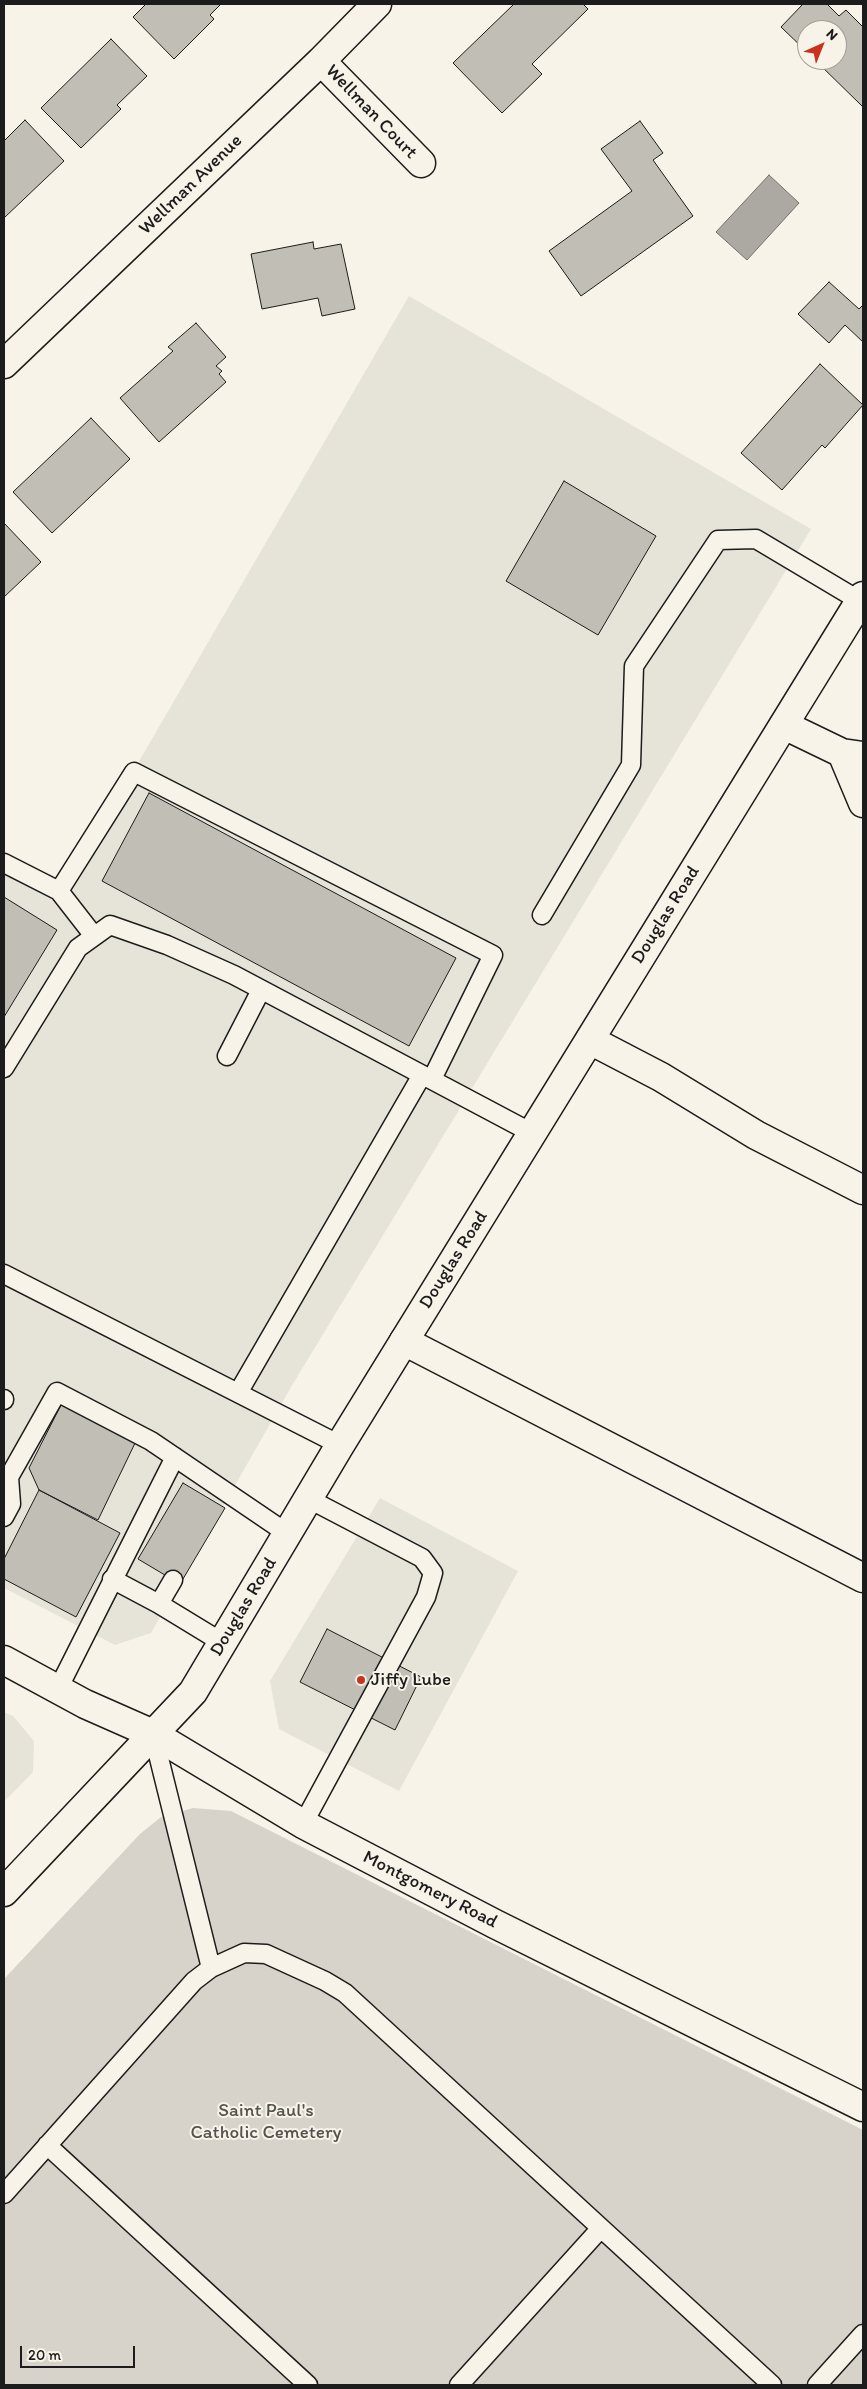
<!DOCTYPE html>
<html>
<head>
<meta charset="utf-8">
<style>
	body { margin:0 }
	#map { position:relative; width:867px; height:2389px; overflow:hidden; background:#f7f3e8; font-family:Itim,sans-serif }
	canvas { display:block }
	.frame { position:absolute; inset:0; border:5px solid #1c1c1c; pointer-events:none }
	.north { position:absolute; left:797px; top:20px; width:50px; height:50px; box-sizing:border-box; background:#f7f3e8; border:1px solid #9f9d96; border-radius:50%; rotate:44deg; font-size:14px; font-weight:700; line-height:20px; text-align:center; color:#1c1c1c }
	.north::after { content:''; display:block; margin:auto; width:18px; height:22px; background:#c8321e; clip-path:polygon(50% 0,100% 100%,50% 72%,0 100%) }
	.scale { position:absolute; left:20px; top:2346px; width:115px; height:22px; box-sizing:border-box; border:2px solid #1c1c1c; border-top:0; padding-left:6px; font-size:15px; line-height:18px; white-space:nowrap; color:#1c1c1c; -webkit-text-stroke:4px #f7f3e8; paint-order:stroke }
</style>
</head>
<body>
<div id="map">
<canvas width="867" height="2389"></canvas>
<div class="frame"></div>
<div class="north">N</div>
<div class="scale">20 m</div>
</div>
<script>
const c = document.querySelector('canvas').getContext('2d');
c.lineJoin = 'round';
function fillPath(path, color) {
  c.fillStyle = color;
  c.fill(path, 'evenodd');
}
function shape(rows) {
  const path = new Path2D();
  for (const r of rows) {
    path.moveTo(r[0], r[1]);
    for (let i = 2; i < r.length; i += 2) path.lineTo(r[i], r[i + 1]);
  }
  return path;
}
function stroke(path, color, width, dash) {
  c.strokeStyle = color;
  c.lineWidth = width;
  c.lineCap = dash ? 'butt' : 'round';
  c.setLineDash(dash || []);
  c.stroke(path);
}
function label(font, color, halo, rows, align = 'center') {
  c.font = font + ' Itim,sans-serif';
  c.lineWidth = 4;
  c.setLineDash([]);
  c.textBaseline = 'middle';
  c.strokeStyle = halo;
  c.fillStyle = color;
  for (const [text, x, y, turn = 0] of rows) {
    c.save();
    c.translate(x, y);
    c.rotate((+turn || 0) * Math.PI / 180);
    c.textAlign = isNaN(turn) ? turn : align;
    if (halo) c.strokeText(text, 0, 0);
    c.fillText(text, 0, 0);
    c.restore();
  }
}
fillPath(shape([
	[409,296,811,529,291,1387,151,1633,115,1645,4,1588,4,861,62,894],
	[380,1498,518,1571,399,1791,279,1729,270,1681],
	[4,1712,13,1716,34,1741,33,1772,4,1802]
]), '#e6e3d9');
fillPath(shape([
	[193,1808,231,1811,863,2130,863,2385,4,2385,4,1979,140,1834,161,1817]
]), '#d7d3cb');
const water = shape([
	[769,175,799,203,747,260,716,232,769,175]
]);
fillPath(water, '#aca9a2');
stroke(water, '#72716c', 1);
const building = shape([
	[146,4,221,4,210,15,214,19,174,59,133,17,146,4],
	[514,4,583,4,588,9,532,64,542,74,502,113,453,63,514,4],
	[803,4,827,4,839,16,846,10,863,27,863,107,815,60,837,60,837,30,807,30,807,52,781,27,803,4],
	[111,39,147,76,117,105,121,109,81,148,41,108,111,39],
	[25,120,64,161,4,218,4,141,25,120],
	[640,121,663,153,653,160,693,216,581,296,549,251,632,191,601,149,640,121],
	[313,242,314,249,341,244,355,309,322,316,318,298,262,309,251,254,313,242],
	[829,282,859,309,863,305,863,342,845,325,829,343,798,314,829,282],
	[196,323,226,357,216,366,222,371,219,374,226,382,159,442,120,398,173,351,168,347,196,323],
	[820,364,863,405,825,448,822,445,782,490,741,453,820,364],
	[91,418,130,459,52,533,13,492,91,418],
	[564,481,656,536,598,635,506,581,564,481],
	[4,523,41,562,4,597,4,523],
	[149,793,456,958,409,1046,102,881,149,793],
	[4,897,57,930,4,1017,4,897],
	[63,1401,137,1439,98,1520,39,1490,29,1468,63,1401],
	[183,1483,225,1508,180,1584,138,1559,183,1483],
	[39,1490,120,1533,76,1617,4,1579,4,1559,39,1490],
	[327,1629,421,1677,395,1730,300,1682,327,1629]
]);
fillPath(building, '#c0beb5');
stroke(building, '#1c1c1c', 1);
const service = shape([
	[4,863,59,891],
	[542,915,631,765,634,666,718,540,756,539,860,601],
	[94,936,59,891,134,772,493,955,432,1079],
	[227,1056,261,990],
	[4,1068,78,948,110,925,167,945,234,975,532,1133],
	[4,1274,340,1445],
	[238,1393,422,1075],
	[4,1400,4,1399],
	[4,1517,11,1504,9,1477,57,1392,151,1441,288,1534],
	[112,1579,159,1604,173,1580],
	[159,1604,223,1643],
	[58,1689,175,1457],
	[153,1734,211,1968],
	[303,1824,426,1597,433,1573,422,1558,309,1499],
	[47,2145,308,2385],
	[4,2194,194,1981,211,1968,244,1953,266,1954,325,1981,345,1993,772,2385],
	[459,2385,601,2228],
	[817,2385,863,2334]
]);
const minor = shape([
	[321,61,421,163],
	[4,364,321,61,377,4],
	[784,725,842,753,863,756],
	[842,753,863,803],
	[590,1040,661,1077,756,1135,863,1190],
	[404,1341,863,1578]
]);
const tertiary = shape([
	[4,1660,85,1704,153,1734,303,1824,495,1924,863,2107],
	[4,1892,193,1692,340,1445,863,596]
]);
stroke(service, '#1c1c1c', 21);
stroke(minor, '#1c1c1c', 31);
stroke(tertiary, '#1c1c1c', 31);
stroke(service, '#f7f3e8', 18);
stroke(minor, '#f7f3e8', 28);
stroke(tertiary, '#f7f3e8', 28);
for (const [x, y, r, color] of [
	[361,1680,5,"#c8321e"]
]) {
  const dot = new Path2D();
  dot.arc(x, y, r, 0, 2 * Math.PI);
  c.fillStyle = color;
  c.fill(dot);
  stroke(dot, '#f7f3e8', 2);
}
label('19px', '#1c1c1c', '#f7f3e8', [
	["Wellman Court",371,112,46],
	["Wellman Avenue",191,185,-44],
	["Douglas Road",666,915,-58],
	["Douglas Road",454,1260,-58],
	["Douglas Road",244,1607,-59],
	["Montgomery Road",430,1890,27]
]);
label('19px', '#1c1c1c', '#f7f3e8', [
	["Jiffy Lube",371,1680]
], 'left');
label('19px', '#545351', '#f7f3e8', [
	["Saint Paul's",266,2111],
	["Catholic Cemetery",266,2133]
]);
</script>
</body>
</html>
